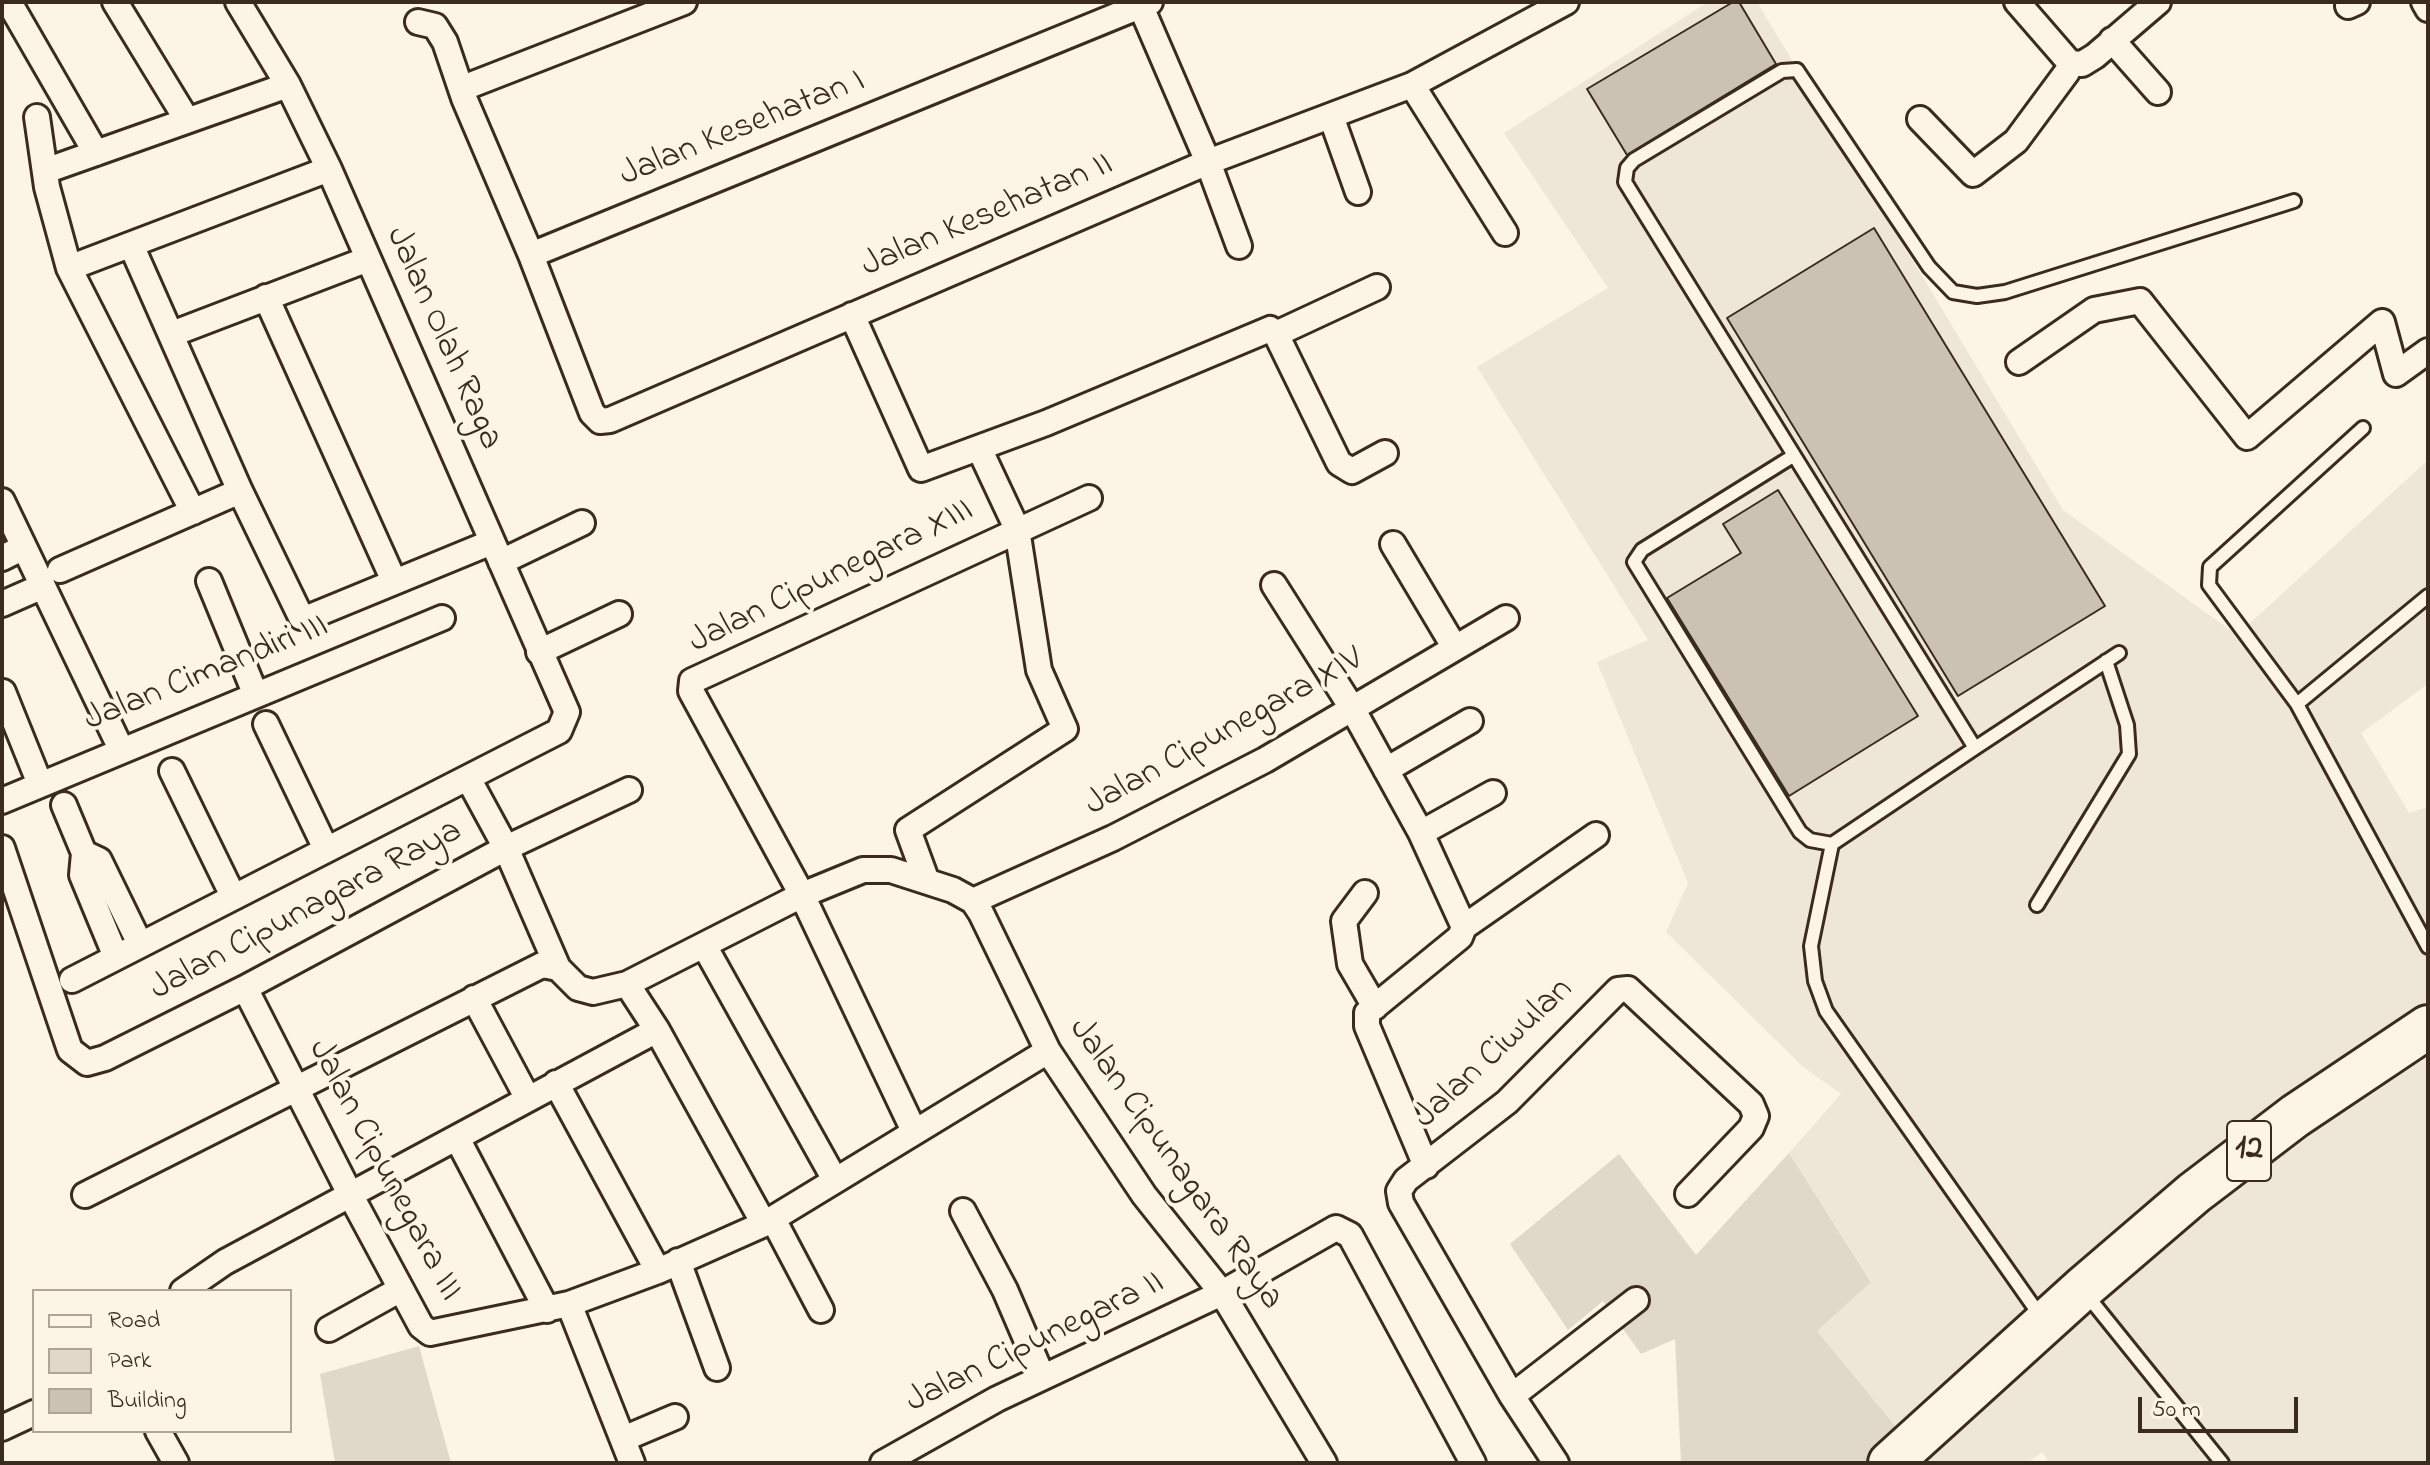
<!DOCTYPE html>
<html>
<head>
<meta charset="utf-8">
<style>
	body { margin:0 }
	#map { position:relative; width:2430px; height:1465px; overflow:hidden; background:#fcf5e5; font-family:"Indie Flower",sans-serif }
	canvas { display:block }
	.frame { position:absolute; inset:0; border:4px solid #3b2a1e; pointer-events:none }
	.legend { position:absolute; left:32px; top:1289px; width:260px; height:144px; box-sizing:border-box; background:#fcf5e5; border:2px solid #afa495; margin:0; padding:10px 14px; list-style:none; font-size:24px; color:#3b2a1e }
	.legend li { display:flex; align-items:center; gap:16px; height:40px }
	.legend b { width:40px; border:2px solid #afa495 }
	.scale { position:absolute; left:2138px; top:1397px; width:160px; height:36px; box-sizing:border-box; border:4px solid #3b2a1e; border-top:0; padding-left:10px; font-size:24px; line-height:28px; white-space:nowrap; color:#3b2a1e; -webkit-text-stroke:6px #fcf5e5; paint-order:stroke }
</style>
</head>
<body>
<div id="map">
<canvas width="2430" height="1465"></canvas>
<div class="frame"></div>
<ul class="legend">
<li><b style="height:10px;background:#fcf5e5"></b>Road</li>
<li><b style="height:22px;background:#e0d8c8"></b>Park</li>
<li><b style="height:22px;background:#ccc2b3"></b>Building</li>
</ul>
<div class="scale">50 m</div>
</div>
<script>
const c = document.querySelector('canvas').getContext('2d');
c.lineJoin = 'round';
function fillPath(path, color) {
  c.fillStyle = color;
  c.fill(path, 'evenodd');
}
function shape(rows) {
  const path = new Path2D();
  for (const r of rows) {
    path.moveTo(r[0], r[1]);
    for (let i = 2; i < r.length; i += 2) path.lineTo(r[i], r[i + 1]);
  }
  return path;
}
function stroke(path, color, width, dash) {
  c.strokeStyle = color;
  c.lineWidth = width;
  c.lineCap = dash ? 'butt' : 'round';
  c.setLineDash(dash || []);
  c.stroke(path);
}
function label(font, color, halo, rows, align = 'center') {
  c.font = font + ' "Indie Flower",sans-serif';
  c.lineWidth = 8;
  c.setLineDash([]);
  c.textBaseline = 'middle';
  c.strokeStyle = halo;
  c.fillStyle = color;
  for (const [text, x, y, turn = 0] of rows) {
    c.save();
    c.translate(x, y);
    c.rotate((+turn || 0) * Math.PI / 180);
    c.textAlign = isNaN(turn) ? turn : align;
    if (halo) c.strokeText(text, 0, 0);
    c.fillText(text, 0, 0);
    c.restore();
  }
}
fillPath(shape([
	[1708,2,1757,2,2063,510,2237,635,2428,460,2428,684,2361,733,2409,813,2428,807,2428,1463,2049,1463,2042,1452,2027,1463,1875,1463,1904,1435,1817,1331,1871,1281,1789,1153,1841,1094,1802,1066,1666,932,1688,883,1597,662,1648,640,1477,367,1608,288,1504,133]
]), '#eee6d6');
fillPath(shape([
	[1789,1153,1871,1282,1817,1331,1904,1436,1875,1463,1681,1463,1675,1339,1641,1354,1603,1301,1568,1330,1510,1244,1619,1154,1696,1255],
	[419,1346,451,1463,335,1463,320,1374]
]), '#e0d8c8');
const building = shape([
	[1733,2,1739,2,1776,64,1627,155,1587,89,1733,2],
	[1874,228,2105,606,1958,696,1727,318,1874,228],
	[1778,490,1918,716,1789,796,1667,598,1741,553,1723,524,1778,490]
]);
fillPath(building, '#ccc2b3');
stroke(building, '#3b2a1e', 2);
const lane = shape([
	[2363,428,2210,567,2209,585,2297,704,2428,947],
	[1793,456,1642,550,1634,562,1800,832,1810,840,1832,844,1975,748,1625,182,1627,168,1634,160,1782,71,1797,70,1929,267,1953,292,1977,296,2005,292,2294,201],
	[2297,704,2428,596],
	[1975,748,2119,653],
	[1832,844,1811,946,1815,981,1826,1011,2041,1317],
	[2037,905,2129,754,2127,725,2106,661],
	[2086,1294,2222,1463]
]);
const street = shape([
	[9,2,96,153],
	[115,2,187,120],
	[1139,2,1208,162,1239,246],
	[2017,2,2070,63],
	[2424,2,2428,9],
	[2348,6,2357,2],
	[418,22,435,26,445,42,464,98,531,255,1150,2],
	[2112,40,2158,92],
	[2070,63,2082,64,2095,56,2158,2],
	[1412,85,1505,233],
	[463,88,684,2],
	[1331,116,1358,192],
	[37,117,47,187,69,268,193,512],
	[1920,119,1973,174,2016,141,2067,72,2070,63],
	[45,171,288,85],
	[132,247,240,491,301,617,312,616,492,542],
	[531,255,592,413,600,421,610,420,1208,162,1412,85,1566,2],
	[69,268,329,169],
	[266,297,394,581],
	[852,315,921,469,1046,423,1270,329,1276,334,1339,463,1352,471,1385,453],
	[172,334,368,259],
	[1276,334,1377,287],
	[2019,362,2094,310,2140,301,2247,437,2382,322,2396,374,2428,351],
	[2,501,121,749],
	[1393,544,1455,648],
	[2,558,24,547],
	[501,562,582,523],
	[60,570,240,491],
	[209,581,255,693],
	[1274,585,1352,708,1421,833,1464,927,1460,937,1367,1013,1367,1026,1426,1166],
	[2,604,43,586],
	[539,652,619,614],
	[3,692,40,784],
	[266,724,326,849],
	[1386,770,1470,721],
	[172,771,233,896],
	[468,778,506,848,629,790],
	[2,801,442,618],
	[64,805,84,853,82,875,116,957],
	[1421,833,1493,793],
	[2,848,70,1050,87,1063,105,1058,245,988,506,848,558,968,578,988,593,992,627,984,802,895,863,870,891,870,953,890,973,901,981,913,1048,1051,1144,1195,1222,1293,1324,1463],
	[84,853,99,860,140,944],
	[926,879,908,830,1065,729,1039,670,1017,529,979,448],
	[1365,893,1344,921,1350,964,1375,1007],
	[973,901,1113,838,1265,760,1506,618],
	[1464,927,1596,835],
	[705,947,835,1180],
	[72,980,559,731,567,712,329,169,288,85,238,2],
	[627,984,657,1030,764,1224],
	[245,988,351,1196,421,1326,430,1333,569,1304,658,1271,764,1224,1048,1051],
	[474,998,528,1099],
	[556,1083,658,1271],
	[914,1131,802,895,691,691,692,681,1089,498],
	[457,1138,547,1310],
	[85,1195,542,965,558,968],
	[963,1211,1005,1290,1042,1376],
	[773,1219,821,1310],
	[678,1261,717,1368],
	[183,1291,225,1262,657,1030],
	[569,1304,632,1463],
	[329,1329,401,1289],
	[1512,1396,1636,1300],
	[2,1428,34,1413],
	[158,1431,176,1463],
	[623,1439,675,1417],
	[883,1463,997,1399,1222,1293,1336,1228,1350,1235,1473,1463],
	[1556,1463,1512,1396,1401,1203,1399,1191,1406,1180,1507,1102,1618,990,1628,989,1751,1104,1756,1116,1751,1128,1688,1194]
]);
const highway = shape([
	[1890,1463,2082,1289,2194,1193,2295,1116,2428,1027]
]);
stroke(lane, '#3b2a1e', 18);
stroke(street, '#3b2a1e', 30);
stroke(highway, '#3b2a1e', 48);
stroke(lane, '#fcf5e5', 12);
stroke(street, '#fcf5e5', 24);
stroke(highway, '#fcf5e5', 42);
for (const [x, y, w] of [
	[2249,1151,44]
]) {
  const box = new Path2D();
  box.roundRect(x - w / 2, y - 30, w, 60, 6);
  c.fillStyle = '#fcf5e5';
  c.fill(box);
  stroke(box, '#3b2a1e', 2);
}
label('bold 34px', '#3b2a1e', null, [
	["12",2249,1151]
]);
label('36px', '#3b2a1e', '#fcf5e5', [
	["Jalan Kesehatan I",743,130,-22],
	["Jalan Kesehatan II",988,217,-23],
	["Jalan Olah Raga",442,339,66],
	["Jalan Cipunegara XIII",832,578,-26],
	["Jalan Cimandiri III",207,675,-22],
	["Jalan Cipunegara XIV",1225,734,-29],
	["Jalan Cipunagara Raya",307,912,-28],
	["Jalan Ciwulan",1495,1055,-43],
	["Jalan Cipunagara Raya",1174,1165,55],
	["Jalan Cipunegara III",383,1171,62],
	["Jalan Cipunegara II",1036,1344,-26]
]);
</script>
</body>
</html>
